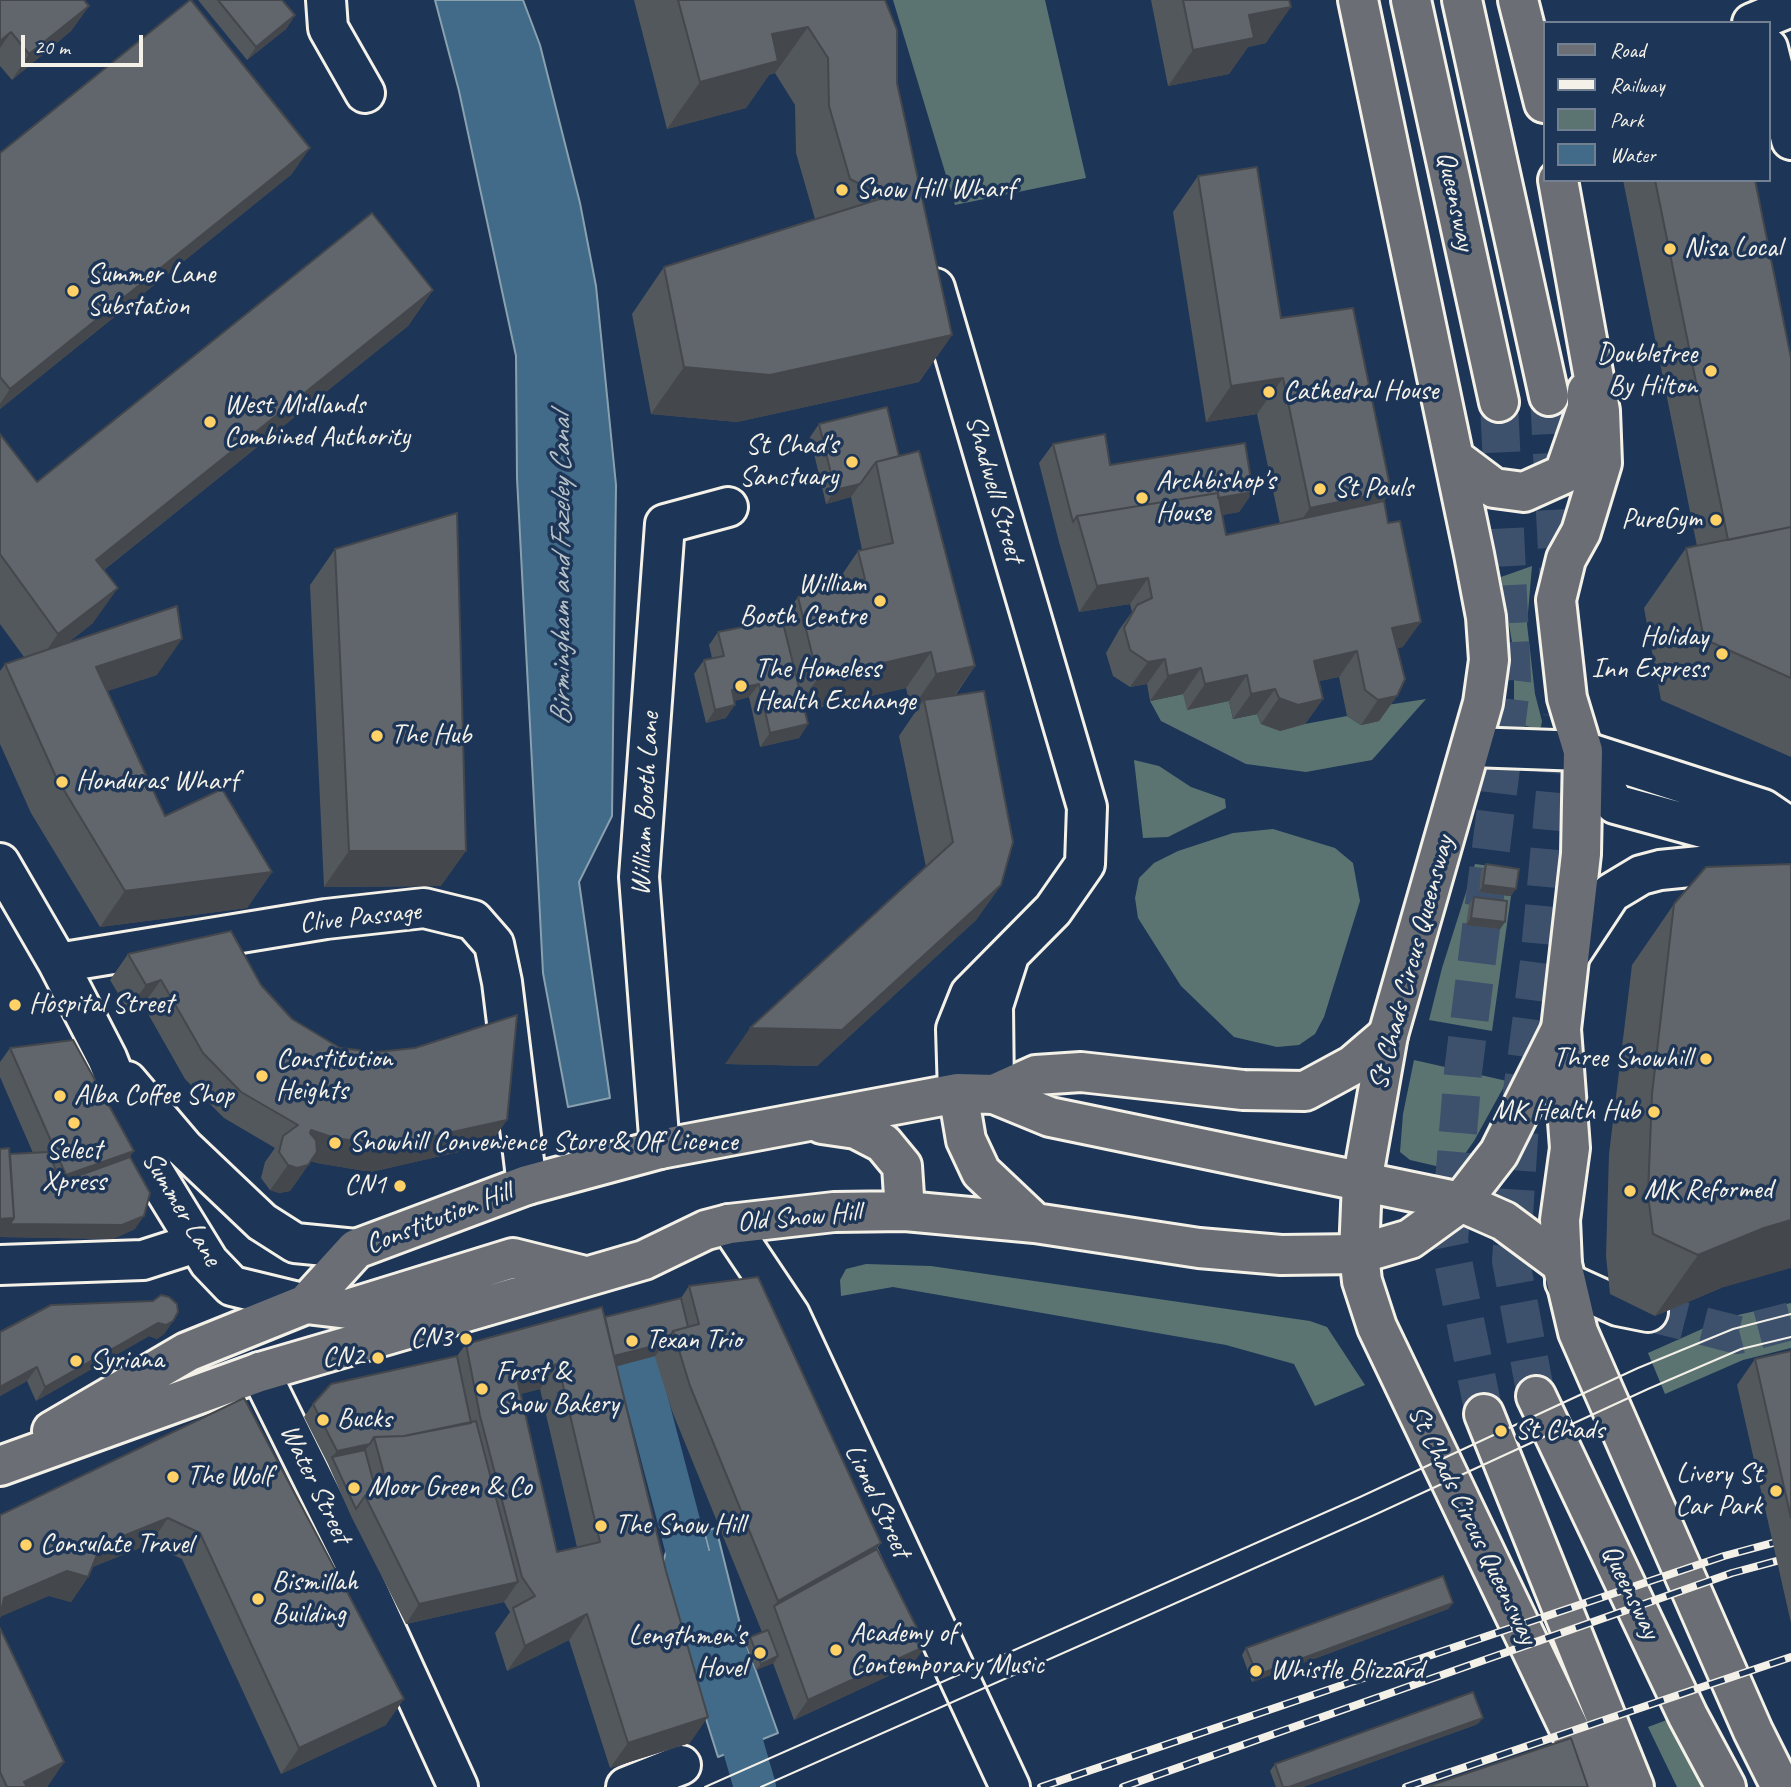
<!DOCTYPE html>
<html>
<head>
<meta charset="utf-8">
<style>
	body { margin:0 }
	#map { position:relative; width:1791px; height:1787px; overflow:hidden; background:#1d3557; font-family:Caveat,sans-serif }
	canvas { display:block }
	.legend { position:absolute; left:1543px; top:21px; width:228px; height:161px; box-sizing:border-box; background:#1d3557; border:2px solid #738091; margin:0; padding:9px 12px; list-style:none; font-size:21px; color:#f4f1e8 }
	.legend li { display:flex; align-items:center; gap:14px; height:35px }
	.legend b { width:35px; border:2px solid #738091 }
	.scale { position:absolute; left:21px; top:35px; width:122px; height:32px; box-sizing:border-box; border:4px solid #f4f1e8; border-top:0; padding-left:9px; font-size:21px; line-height:24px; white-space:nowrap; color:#f4f1e8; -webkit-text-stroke:5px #1d3557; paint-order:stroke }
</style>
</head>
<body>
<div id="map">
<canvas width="1791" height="1787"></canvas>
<ul class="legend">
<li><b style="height:9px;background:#6b6f75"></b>Road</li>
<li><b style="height:9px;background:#f4f1e8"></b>Railway</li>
<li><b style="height:19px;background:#5b7471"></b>Park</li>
<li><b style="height:19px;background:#426b89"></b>Water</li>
</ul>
<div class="scale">20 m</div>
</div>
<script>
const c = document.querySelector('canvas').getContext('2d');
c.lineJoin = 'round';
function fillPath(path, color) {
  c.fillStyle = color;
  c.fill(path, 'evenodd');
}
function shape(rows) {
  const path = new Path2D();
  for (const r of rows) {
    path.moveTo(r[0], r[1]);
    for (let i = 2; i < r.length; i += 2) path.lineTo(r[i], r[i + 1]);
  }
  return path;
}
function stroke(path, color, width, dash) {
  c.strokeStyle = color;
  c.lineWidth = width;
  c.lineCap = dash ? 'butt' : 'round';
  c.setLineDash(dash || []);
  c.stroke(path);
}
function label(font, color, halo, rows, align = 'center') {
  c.font = font + ' Caveat,sans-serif';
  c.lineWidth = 7;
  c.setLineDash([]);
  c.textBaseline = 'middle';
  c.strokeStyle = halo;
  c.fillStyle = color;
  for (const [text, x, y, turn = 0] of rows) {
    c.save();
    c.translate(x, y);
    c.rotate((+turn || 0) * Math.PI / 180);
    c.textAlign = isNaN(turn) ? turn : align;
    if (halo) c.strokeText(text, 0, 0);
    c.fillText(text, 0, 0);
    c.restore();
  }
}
fillPath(shape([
	[893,0,1045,0,1086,178,955,205],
	[1532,566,1527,624,1535,694,1542,721,1541,727,1537,729,1523,725,1514,705,1514,654,1501,577],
	[1183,694,1229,701,1233,719,1257,714,1261,724,1305,724,1347,716,1361,725,1378,721,1387,705,1426,699,1372,760,1306,772,1246,764,1161,721,1150,701],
	[1134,760,1159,766,1191,787,1225,799,1226,808,1168,837,1143,838],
	[1273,829,1335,848,1353,863,1360,901,1324,1017,1315,1034,1299,1045,1277,1047,1234,1037,1181,986,1138,918,1135,898,1139,878,1154,863,1178,851,1233,833],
	[1475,864,1515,869,1481,872,1479,892,1511,896,1492,1031,1429,1020,1442,968],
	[1414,1060,1507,1081,1474,1141,1460,1161,1449,1169,1410,1160,1400,1152,1403,1114],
	[866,1264,931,1266,1310,1321,1327,1327,1365,1385,1315,1406,1294,1364,1226,1345,893,1287,841,1296,840,1280,846,1269],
	[1791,1303,1791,1348,1743,1360,1665,1394,1648,1353,1729,1317],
	[1672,1718,1704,1787,1677,1787,1648,1727]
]), '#5b7471');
const water = shape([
	[435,0,523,0,540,45,580,203,596,286,616,485,612,816,579,882,610,1098,568,1107,543,973,517,478,516,356,459,91,435,0],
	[676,1517,700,1550,709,1550,704,1531,716,1528,742,1632,778,1733,718,1757,660,1573,676,1517]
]);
fillPath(water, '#426b89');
stroke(water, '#89a1af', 2);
stroke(shape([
	[634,1351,692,1571],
	[728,1694,755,1787]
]), '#426b89', 42);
stroke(shape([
	[1648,1312,1738,1335,1791,1321]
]), '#3d516d', 38, [38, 19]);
stroke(shape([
	[1549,396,1559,590],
	[1536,1396,1511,1261,1522,1092,1539,962,1562,716],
	[1484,1414,1449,1241,1463,1072,1512,680,1499,402]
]), '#3d516d', 38, [38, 19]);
const minor = shape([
	[326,0,328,28,365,93],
	[1752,23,1791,7],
	[1768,48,1791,140],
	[935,288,1087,807,1085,864,1053,910,970,994,956,1029,958,1093],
	[1471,747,1583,751,1763,809,1791,828],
	[1583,751,1615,804,1783,850],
	[0,863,58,963,107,1058,150,1166,209,1262,232,1286,306,1304],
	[1570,955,1611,893,1641,875,1660,870,1791,857],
	[58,963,326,919,424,908,473,920,494,944,502,982,527,1185],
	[127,1081,184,1148,262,1222,295,1243,356,1249],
	[994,1094,993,1006,1008,959],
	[660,1149,639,877,665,524,728,507],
	[729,1224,790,1315,1010,1787],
	[0,1265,143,1260,196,1243],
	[1565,1282,1618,1306,1648,1312],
	[260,1372,364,1582,458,1787],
	[626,1787,681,1765]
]);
const major = shape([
	[958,1093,966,1140,981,1172,1035,1223],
	[994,1094,1036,1075,1081,1072,1243,1090,1305,1091,1353,1065,1388,1035],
	[822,1124,856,1129,883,1143,902,1166,905,1211],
	[306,1304,348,1309,513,1258,581,1275],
	[52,1431,187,1352,306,1304,356,1249,527,1185,660,1149,958,1093,994,1094,1050,1117,1461,1202,1504,1221,1562,1264],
	[0,1466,260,1372,644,1260,706,1230,729,1224,834,1212,905,1211,1035,1223,1199,1248,1281,1255,1359,1254,1410,1239,1461,1202,1499,1153,1561,1029]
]);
const highway = shape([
	[1358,0,1474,554,1486,617,1489,660,1483,703,1388,1035,1362,1182,1359,1254,1362,1281,1377,1327,1581,1753,1607,1787],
	[1411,0,1499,402],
	[1462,0,1549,396],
	[1518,0,1544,103],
	[1558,180,1600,411,1602,463,1581,532,1566,559,1556,600,1567,698,1583,751,1581,854,1561,1029,1570,1148,1560,1220,1562,1264,1578,1332,1753,1731,1781,1787],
	[1454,458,1494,488,1524,492,1564,474,1587,408,1587,391],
	[1536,1396,1688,1716,1726,1787],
	[1484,1414,1634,1787]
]);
stroke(minor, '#f4f1e8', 44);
stroke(major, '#f4f1e8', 44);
stroke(highway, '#f4f1e8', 44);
stroke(minor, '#1d3557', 38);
stroke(major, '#6b6f75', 38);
stroke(highway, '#6b6f75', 38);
stroke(shape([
	[705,1787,1360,1497,1638,1368,1733,1329,1791,1314],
	[761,1787,1370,1517,1648,1389,1741,1349,1791,1337]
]), '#f4f1e8', 2);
const rail = shape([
	[1041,1787,1724,1556,1791,1538],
	[1123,1787,1732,1573,1791,1557],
	[1406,1787,1791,1657]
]);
stroke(rail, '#f4f1e8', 8);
stroke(rail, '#1d3557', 5, [16]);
fillPath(shape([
	[0,0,89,6,71,31,12,80,0,66],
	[198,0,282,0,295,15,286,29,247,60],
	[634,0,885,0,897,83,952,335,919,382,737,422,651,414,632,314,664,267,815,219,796,153,795,105,775,73,769,75,746,108,667,129],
	[1151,0,1289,0,1266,43,1248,47,1229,74,1168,86],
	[0,153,292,174,0,409],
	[1198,176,1281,318,1384,501,1403,647,1397,648,1397,696,1379,721,1361,725,1347,716,1339,677,1319,681,1323,699,1305,724,1280,731,1261,724,1257,714,1233,719,1229,701,1187,710,1183,694,1150,701,1147,684,1130,687,1113,676,1106,653,1119,630,1132,612,1130,604,1079,612,1059,542,1039,463,1053,444,1110,465,1253,492,1239,512,1222,515,1226,535,1280,524,1257,414,1206,422,1173,212],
	[1623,180,1755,180,1791,358,1791,757,1661,700,1644,608,1686,548,1697,546],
	[433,290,408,326,104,570,93,623,69,642,157,675,107,691,165,816,272,872,247,908,100,927,31,813,0,744,0,671,5,664,24,657,0,624,0,434,37,482],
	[819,424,899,456,975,666,955,696,1001,885,976,920,817,1066,725,1064,926,867,899,736,918,708,911,710,906,688,805,711,808,724,799,738,760,747,749,697,734,701,726,718,706,723,694,674,704,660,712,658,709,645,718,632,782,619,798,597,833,588,858,551,862,550,851,497,826,504,810,437],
	[335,549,441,886,324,887,310,585],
	[1486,864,1511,896,1479,892,1481,871],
	[1474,897,1505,922,1500,929,1466,925,1469,904],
	[1674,904,1721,1288,1655,1316,1610,1294,1606,1256,1609,1154,1632,965],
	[128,954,261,985,292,1019,340,1048,507,1120,489,1145,371,1172,317,1163,311,1161,290,1191,279,1193,270,1190,261,1178,265,1162,275,1148,224,1118,185,1079,143,1005,128,1010,110,980],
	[10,1048,130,1157,135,1229,113,1239,0,1237,0,1149,10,1154,33,1153,0,1077,0,1062],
	[689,1286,881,1543,877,1549,912,1665,794,1720,773,1663,756,1670,746,1644,750,1637,762,1632,672,1411,655,1357,656,1356,616,1366,690,1743,610,1768,569,1640,507,1671,495,1633,510,1612,504,1602,406,1624,351,1516,328,1464,304,1417,313,1404,457,1356,466,1344,604,1317,681,1298],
	[540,1389,577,1547,557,1552,520,1394],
	[173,1321,164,1334,157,1339,149,1336,36,1401,27,1381,0,1396,0,1332],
	[1791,1351,1791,1623,1737,1385,1755,1359],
	[244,1398,386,1725,281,1774,182,1559,150,1544,92,1567,88,1577,71,1602,49,1596],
	[1453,1603,1448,1609,1252,1682,1242,1655,1246,1648],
	[0,1628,64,1762,47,1787,0,1787],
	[1478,1724,1303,1787,1276,1787,1270,1771,1275,1764]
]), '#53585d');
fillPath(shape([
	[89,6,71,31,12,80,29,54],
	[1291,7,1266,43,1248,47,1229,74,1168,86,1193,50,1249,15],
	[295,15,286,29,247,60,256,47],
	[808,27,775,73,769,75,746,108,667,129,700,82,772,34],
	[11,32,0,48,0,41],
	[310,148,292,174,0,409,0,404,10,389],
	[433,290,408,326,71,596,96,560],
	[952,335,919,382,737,422,651,414,684,367],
	[1283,378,1257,414,1206,422,1231,386],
	[860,484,851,497,826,504,835,490],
	[1391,491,1366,527,1284,544,1310,508],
	[1253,492,1239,512,1083,538,1078,521],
	[1148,578,1130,604,1079,612,1097,586],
	[118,588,93,623,33,670,58,634],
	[1421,622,1403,647,1374,653,1392,628],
	[182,639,157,675,71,703,96,667],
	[1357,651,1339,677,1297,686,1314,661],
	[931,652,906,688,793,714,818,678],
	[1165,659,1147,684,1130,687,1148,662],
	[975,666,950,701,924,700,918,708,911,710,936,674],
	[1201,668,1183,694,1150,701,1168,676],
	[1247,675,1229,701,1187,710,1205,684],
	[759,684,749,697,723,704,732,690],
	[1275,689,1257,714,1233,719,1251,694],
	[1397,696,1379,721,1361,725,1378,700],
	[1279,698,1323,699,1305,724,1280,731,1261,724],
	[735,705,726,718,706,723,715,710],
	[808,724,799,738,760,747,770,733],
	[349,851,466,851,441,886,324,887],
	[272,872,247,908,100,927,125,891],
	[1001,885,976,920,817,1066,725,1064,750,1028],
	[1483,885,1516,889,1511,896,1479,892],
	[1471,918,1505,922,1500,929,1466,925],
	[161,980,143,1005,128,1010,146,985],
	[507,1120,489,1145,371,1172,317,1163,293,1155,311,1130],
	[134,1151,120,1170,52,1195,66,1175],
	[288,1165,308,1165,290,1191,279,1193,270,1190],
	[144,1216,135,1229,113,1239,0,1237,0,1219],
	[1791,1220,1791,1268,1721,1288,1655,1316,1698,1255,1764,1228],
	[173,1321,164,1334,157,1339,149,1336,36,1401,45,1387,158,1323],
	[665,1343,655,1356,592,1373,601,1360],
	[558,1364,540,1389,498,1400,516,1374],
	[37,1367,27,1381,0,1396,0,1387],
	[370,1444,360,1457,332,1457,337,1451],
	[168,1518,150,1544,83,1571,101,1545],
	[881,1543,863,1568,774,1606,778,1601],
	[67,1571,88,1577,71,1602,49,1596,0,1617,4,1598],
	[518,1582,504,1602,406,1624,419,1604],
	[1453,1603,1448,1609,1252,1682,1257,1675],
	[587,1614,569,1640,507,1671,525,1646],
	[926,1646,912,1665,794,1720,808,1700],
	[778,1656,774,1663,756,1670,761,1664],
	[404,1699,386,1725,281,1774,299,1748],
	[708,1717,690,1743,610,1768,628,1743],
	[1483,1718,1478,1724,1303,1787,1289,1787],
	[64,1762,47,1787,20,1787,24,1782]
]), '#44474c');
const building = shape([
	[0,0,84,0,89,6,29,54,11,32,0,41,0,0],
	[190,0,191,0,310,148,10,389,0,377,0,153,190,0],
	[218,0,282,0,295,15,256,47,218,0],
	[678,0,885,0,897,30,897,83,952,335,770,375,684,367,664,267,886,197,850,179,829,106,828,58,808,27,772,34,778,61,700,82,678,0],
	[1183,0,1289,0,1291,7,1249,15,1254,38,1193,50,1183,0],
	[1257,167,1281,318,1353,308,1391,491,1310,508,1283,378,1231,386,1198,176,1257,167],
	[1655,180,1755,180,1791,358,1791,527,1728,540,1655,180],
	[372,213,433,290,96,560,118,588,58,634,0,554,0,434,37,482,372,213],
	[887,407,899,456,876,462,860,484,835,490,819,424,887,407],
	[1105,434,1110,465,1245,443,1253,492,1218,498,1218,493,1077,516,1073,522,1053,444,1105,434],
	[919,451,975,666,936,674,931,652,818,678,798,597,865,579,858,551,893,543,876,462,919,451],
	[1218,493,1226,535,1384,501,1388,523,1400,521,1421,622,1392,628,1405,679,1397,696,1378,700,1365,690,1357,651,1314,661,1323,699,1298,705,1279,698,1275,689,1251,694,1247,675,1205,684,1201,668,1168,676,1165,659,1148,662,1130,650,1124,628,1137,605,1152,598,1148,578,1097,586,1077,516,1218,493],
	[457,513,466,851,349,851,335,549,457,513],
	[1791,527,1791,678,1704,639,1686,548,1791,527],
	[177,606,182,639,96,667,165,816,222,789,272,872,125,891,56,777,5,664,177,606],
	[782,619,808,724,770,733,759,684,732,690,735,705,715,710,704,660,724,656,718,632,782,619],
	[984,691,1013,842,1001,885,842,1030,750,1028,953,842,924,700,984,691],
	[1486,864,1519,869,1516,889,1483,885,1486,864],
	[1791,864,1791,1220,1764,1228,1698,1255,1653,1234,1648,1195,1652,1094,1674,904,1706,867,1791,864],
	[1474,897,1507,901,1505,922,1471,918,1474,897],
	[231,931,261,985,292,1019,340,1048,377,1052,415,1048,517,1015,507,1120,389,1146,335,1138,311,1130,310,1133,316,1140,317,1152,308,1165,297,1168,288,1165,279,1152,283,1136,298,1125,241,1092,203,1053,161,980,146,985,128,954,231,931],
	[73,1040,134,1151,66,1175,10,1048,73,1040],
	[9,1148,14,1218,0,1219,0,1149,9,1148],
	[48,1152,61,1182,130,1157,150,1193,144,1216,122,1225,10,1224,14,1218,10,1154,48,1152],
	[758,1277,881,1543,778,1601,690,1386,673,1331,699,1324,689,1286,758,1277],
	[161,1295,169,1297,177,1304,178,1312,173,1321,166,1325,158,1323,45,1387,37,1367,0,1387,0,1332,51,1305,153,1301,161,1295],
	[681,1298,688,1327,673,1331,665,1343,614,1356,605,1317,681,1298],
	[602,1307,666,1571,708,1717,628,1743,587,1614,525,1646,513,1608,535,1596,522,1577,480,1416,466,1344,602,1307],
	[558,1364,600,1542,557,1552,516,1374,558,1364],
	[1791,1351,1791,1518,1755,1359,1791,1351],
	[457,1356,471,1423,404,1436,374,1437,370,1444,337,1451,313,1404,331,1384,457,1356],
	[244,1398,404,1699,299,1748,200,1533,168,1518,101,1545,88,1577,67,1571,4,1598,0,1617,0,1515,244,1398],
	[476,1421,518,1582,419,1604,365,1496,389,1493,374,1437,404,1436,476,1421],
	[365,1450,377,1495,365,1496,356,1509,332,1457,365,1450],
	[877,1549,926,1646,808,1700,774,1606,877,1549],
	[1443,1576,1453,1603,1257,1675,1246,1648,1443,1576],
	[0,1628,64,1762,24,1782,27,1787,7,1787,0,1772,0,1628],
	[768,1630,778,1656,761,1664,750,1637,768,1630],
	[1473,1692,1483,1718,1289,1787,1283,1787,1275,1764,1473,1692],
	[1571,1738,1588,1787,1426,1787,1571,1738]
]);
fillPath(building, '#61666c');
stroke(building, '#44474c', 2);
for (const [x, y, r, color] of [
	[842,190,7,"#ffd166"],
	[1670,249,7,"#ffd166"],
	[73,291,7,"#ffd166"],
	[1711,371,7,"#ffd166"],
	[1269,392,7,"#ffd166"],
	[210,422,7,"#ffd166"],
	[852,462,7,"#ffd166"],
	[1320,489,7,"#ffd166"],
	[1142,498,7,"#ffd166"],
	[1716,520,7,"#ffd166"],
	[880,601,7,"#ffd166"],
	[1722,654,7,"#ffd166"],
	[741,686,7,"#ffd166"],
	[377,736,7,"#ffd166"],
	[62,782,7,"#ffd166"],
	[15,1005,7,"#ffd166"],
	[1706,1059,7,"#ffd166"],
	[262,1076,7,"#ffd166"],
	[60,1096,7,"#ffd166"],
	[1654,1112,7,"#ffd166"],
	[74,1123,7,"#ffd166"],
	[335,1143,7,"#ffd166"],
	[400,1186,7,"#ffd166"],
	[1630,1191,7,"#ffd166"],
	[466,1339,7,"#ffd166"],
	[632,1341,7,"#ffd166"],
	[378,1358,7,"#ffd166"],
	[76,1361,7,"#ffd166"],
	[482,1389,7,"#ffd166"],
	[323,1420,7,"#ffd166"],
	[1501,1431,7,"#ffd166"],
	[173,1477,7,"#ffd166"],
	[354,1488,7,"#ffd166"],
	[1776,1491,7,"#ffd166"],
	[601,1526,7,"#ffd166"],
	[26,1545,7,"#ffd166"],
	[258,1599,7,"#ffd166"],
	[836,1650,7,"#ffd166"],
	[760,1653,7,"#ffd166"],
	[1256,1671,7,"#ffd166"]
]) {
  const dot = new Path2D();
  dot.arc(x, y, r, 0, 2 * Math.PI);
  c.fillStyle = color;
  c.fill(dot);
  stroke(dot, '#1d3557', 2.5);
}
label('28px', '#f4f1e8', '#1d3557', [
	["Snow Hill Wharf",856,190],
	["Nisa Local",1684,249],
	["Summer Lane",87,275],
	["Substation",87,307],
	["Doubletree",1697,355,"right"],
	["By Hilton",1697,387,"right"],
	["Cathedral House",1283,392],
	["West Midlands",224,406],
	["Combined Authority",224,438],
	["St Chad's",838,446,"right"],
	["Sanctuary",838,478,"right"],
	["Archbishop's",1156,482],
	["House",1156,514],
	["St Pauls",1334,489],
	["PureGym",1702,520,"right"],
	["William",866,585,"right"],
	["Booth Centre",866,617,"right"],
	["Holiday",1708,638,"right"],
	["Inn Express",1708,670,"right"],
	["The Homeless",755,670],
	["Health Exchange",755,702],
	["The Hub",391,736],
	["Honduras Wharf",76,782],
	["Hospital Street",29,1005],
	["Three Snowhill",1692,1059,"right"],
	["Constitution",276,1060],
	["Heights",276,1092],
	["Alba Coffee Shop",74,1096],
	["MK Health Hub",1640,1112,"right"],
	["Snowhill Convenience Store & Off Licence",349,1143],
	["Select",74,1151,"center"],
	["Xpress",74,1183,"center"],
	["CN1",386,1186,"right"],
	["MK Reformed",1644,1191],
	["CN3",452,1339,"right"],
	["Texan Trio",646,1341],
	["CN2",364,1358,"right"],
	["Syriana",90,1361],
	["Frost &",496,1373],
	["Snow Bakery",496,1405],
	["Bucks",337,1420],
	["St Chads",1515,1431],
	["Livery St",1762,1475,"right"],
	["Car Park",1762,1507,"right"],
	["The Wolf",187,1477],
	["Moor Green & Co",368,1488],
	["The Snow Hill",615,1526],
	["Consulate Travel",40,1545],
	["Bismillah",272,1583],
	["Building",272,1615],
	["Academy of",850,1634],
	["Contemporary Music",850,1666],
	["Lengthmen's",746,1637,"right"],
	["Hovel",746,1669,"right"],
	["Whistle Blizzard",1270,1671]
], 'left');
label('28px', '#f4f1e8', '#1d3557', [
	["Queensway",1455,201,78],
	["Shadwell Street",994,489,74],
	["William Booth Lane",646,804,-87],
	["Clive Passage",360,918,-6],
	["St Chads Circus Queensway",1412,963,-75],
	["Summer Lane",181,1209,59],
	["Old Snow Hill",799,1218,-5],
	["Constitution Hill",439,1219,-21],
	["Water Street",315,1484,64],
	["Lionel Street",877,1501,65],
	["St Chads Circus Queensway",1472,1525,64],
	["Queensway",1630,1592,64]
]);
label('italic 30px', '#b6c2c7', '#1d3557', [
	["Birmingham and Fazeley Canal",562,570,-90]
]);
</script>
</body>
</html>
